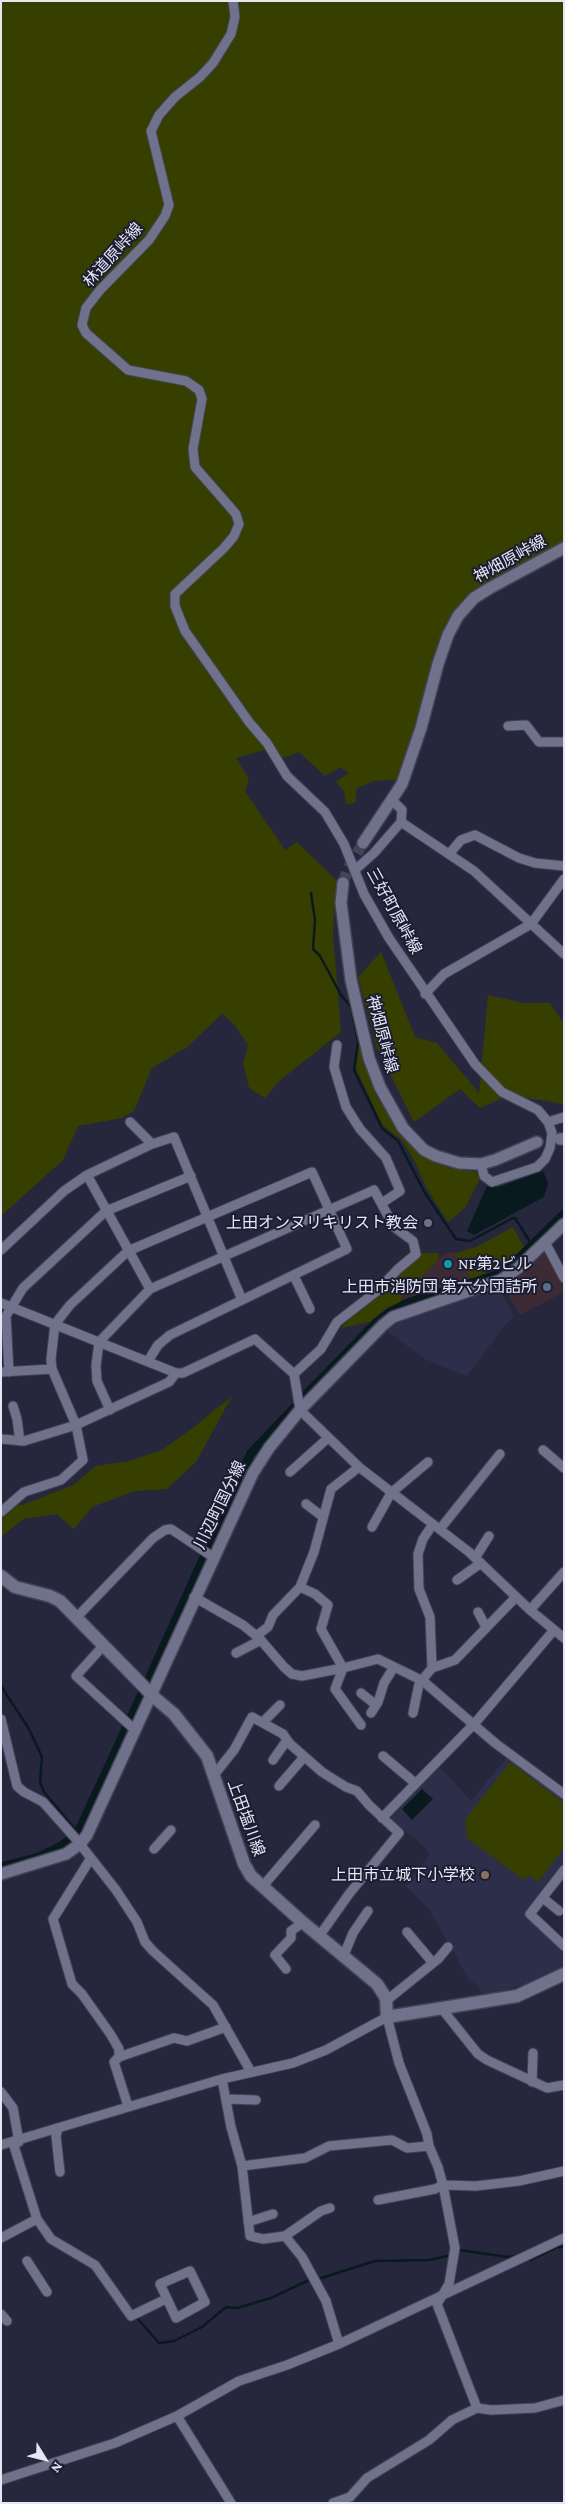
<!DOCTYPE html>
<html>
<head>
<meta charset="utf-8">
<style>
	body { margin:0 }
	#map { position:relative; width:565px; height:2504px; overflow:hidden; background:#26273c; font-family:"Crimson Pro",serif }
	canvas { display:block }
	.frame { position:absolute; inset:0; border:2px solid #e5e7f5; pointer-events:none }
	.north { position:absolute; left:20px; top:2434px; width:50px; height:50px; -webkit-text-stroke:4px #1c1d32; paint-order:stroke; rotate:126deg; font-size:14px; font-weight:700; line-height:20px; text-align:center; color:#e5e7f5 }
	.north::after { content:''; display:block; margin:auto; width:18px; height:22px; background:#e5e7f5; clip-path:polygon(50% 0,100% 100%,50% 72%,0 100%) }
</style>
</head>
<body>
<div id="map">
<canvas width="565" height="2504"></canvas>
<div class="frame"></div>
<div class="north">N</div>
</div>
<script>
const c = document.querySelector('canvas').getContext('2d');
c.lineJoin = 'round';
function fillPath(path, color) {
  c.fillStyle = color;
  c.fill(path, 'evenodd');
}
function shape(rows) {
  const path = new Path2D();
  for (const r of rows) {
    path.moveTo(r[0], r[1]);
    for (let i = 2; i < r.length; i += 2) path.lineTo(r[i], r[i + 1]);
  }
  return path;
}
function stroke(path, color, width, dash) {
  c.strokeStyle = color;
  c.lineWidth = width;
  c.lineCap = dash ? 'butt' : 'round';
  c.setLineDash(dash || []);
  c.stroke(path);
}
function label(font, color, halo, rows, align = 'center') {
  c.font = font + ' "Crimson Pro","Noto Sans JP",serif';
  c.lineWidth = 4;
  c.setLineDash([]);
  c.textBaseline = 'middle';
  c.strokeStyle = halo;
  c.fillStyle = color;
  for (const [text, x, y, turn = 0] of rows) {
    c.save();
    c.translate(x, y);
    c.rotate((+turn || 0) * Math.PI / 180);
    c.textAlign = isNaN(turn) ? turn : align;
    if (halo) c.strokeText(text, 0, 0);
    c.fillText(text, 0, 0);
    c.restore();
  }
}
fillPath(shape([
	[449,1252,456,1253,472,1281,405,1302,403,1297,408,1290,442,1256],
	[543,1253,549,1256,564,1286,564,1292,520,1315,503,1287,522,1274]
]), '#3c2b34');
fillPath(shape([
	[499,1288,514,1316,500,1331,467,1376,425,1359,387,1331,403,1319],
	[508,1756,564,1798,564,1864,526,1914,564,1952,564,1966,540,1980,484,1996,478,1986,469,1979,429,1909,406,1886,430,1854,416,1839,386,1818,438,1765,471,1801]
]), '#2d2f4a');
fillPath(shape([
	[1,1,564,1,564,544,459,612,401,779,374,781,357,788,355,803,346,804,344,791,336,782,348,773,341,767,325,776,299,752,283,758,275,747,236,758,249,779,245,791,285,850,297,842,336,880,333,934,341,1032,278,1082,265,1098,249,1088,243,1063,248,1045,234,1024,222,1014,187,1047,152,1068,134,1111,122,1118,78,1126,63,1160,1,1216],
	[381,952,415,1037,437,1043,479,1093,488,995,523,1003,550,1003,564,1024,564,1104,509,1095,480,1108,460,1089,414,1122,377,1048,358,977],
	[359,1045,376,1096,393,1122,420,1153,449,1168,476,1172,480,1179,465,1208,448,1222,426,1187,414,1160,401,1139,383,1126,356,1068],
	[513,1227,525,1249,472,1281,456,1253,476,1247],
	[421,1253,438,1253,439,1259,408,1290,399,1303,387,1308,370,1322,341,1328,357,1310,379,1295,401,1271,420,1256],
	[232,1396,196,1462,167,1489,135,1491,92,1507,74,1529,57,1514,23,1519,1,1537,1,1503,22,1505,73,1485,96,1466,129,1461,162,1450,194,1427],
	[510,1762,564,1803,564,1848,538,1882,529,1875,524,1880,467,1838,465,1820]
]), '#373f00');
fillPath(shape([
	[543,1171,548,1183,544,1197,474,1235,467,1231,487,1186,499,1187],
	[422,1789,433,1799,412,1820,402,1809]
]), '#081a1d');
stroke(shape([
	[311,893,315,920,313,949,320,956,341,995,351,1007,358,1042,354,1070,382,1128,398,1141,425,1193,456,1239,470,1241,511,1219,515,1218,532,1245],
	[1,1686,29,1729,42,1757,40,1782,44,1792,78,1833],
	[459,2250,507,2257,514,2256],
	[530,2260,557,2247,564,2247],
	[318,2279,375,2261,429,2260,447,2256],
	[137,2318,159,2343,174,2341,202,2327,226,2307,237,2308,271,2298,311,2279]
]), '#081a1d', 2.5);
stroke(shape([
	[304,1397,377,1322,390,1312,410,1302,497,1275,513,1264,564,1214],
	[209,1547,251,1453,294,1408],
	[149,1679,204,1557],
	[1,1867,39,1857,63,1845,78,1833,142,1694]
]), '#081a1d', 9);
stroke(shape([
	[343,883,348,868,363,843]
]), '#434458', 11, [11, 5.5]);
const minor = shape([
	[233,1,235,17,231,34,213,63,200,77,175,97,159,115,151,131,169,205,165,216,149,240,100,290,86,308,82,325,86,333,128,370,186,381,199,390,202,399,193,449,195,467,236,514,239,524,234,536,224,548,175,594,175,606,185,631,249,722,267,743,287,776,325,812,344,844,364,894,389,938,475,1064,502,1092,538,1110,548,1122,552,1133,550,1148,545,1159,537,1167,492,1182,484,1176,481,1164],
	[508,726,526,725,539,742,564,742],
	[401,822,474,871,564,954],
	[450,853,461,840,475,835,519,858,535,863,564,866],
	[355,870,374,853,401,822,402,810,393,801],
	[425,994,444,974,531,924,564,879],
	[337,1045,334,1067,346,1107,360,1129,386,1158,400,1191,382,1203],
	[130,1122,152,1144],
	[548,1122,564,1117],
	[87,1175,150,1289],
	[545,1242,564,1278],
	[1,1250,64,1191,87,1175,152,1144,174,1137,242,1300],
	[294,1276,310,1309],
	[1,1303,176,1373,183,1373,255,1339,294,1374,300,1410,359,1467,469,1552,530,1610,564,1638],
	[1,1372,52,1369],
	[9,1372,6,1316,23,1288,106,1211,191,1176],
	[13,1406,17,1419,20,1441],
	[110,1410,97,1381,96,1366,99,1342,150,1289,374,1190,394,1227,413,1241,416,1254,398,1269,377,1291,337,1322,321,1349,294,1374],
	[1,1439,24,1441,76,1425,169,1382,176,1373],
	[543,1450,564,1468],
	[359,1467,331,1489,314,1552,300,1587,315,1594,328,1605,321,1629,343,1668,378,1659,423,1681,495,1743,564,1794],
	[290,1472,328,1438],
	[306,1504,323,1517],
	[1,1512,24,1492,61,1480,83,1460,76,1425,52,1369,51,1359,55,1324,70,1305,128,1251,312,1172,347,1249,170,1335,158,1345,148,1361],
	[372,1527,391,1493,428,1462],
	[440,1529,500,1454],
	[475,1558,489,1536],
	[457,1580,481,1563],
	[194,1597,243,1625,259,1638,284,1667,292,1674,302,1676,343,1668],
	[530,1610,564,1572],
	[478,1612,486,1627],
	[76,1618,153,1538,165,1530,171,1529,213,1557],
	[256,1636,268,1627,273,1615,300,1587],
	[103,1646,76,1676,135,1730],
	[236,1653,261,1640],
	[343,1668,335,1689,361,1725],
	[432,1668,430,1617,419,1589,418,1554,423,1539,433,1524],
	[361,1693,376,1705],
	[371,1713,378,1702,384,1683,394,1667],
	[413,1713,419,1684,432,1668,455,1660,516,1597],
	[1,1719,17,1786,24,1792,43,1802,76,1839,116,1890,137,1922,145,1942,153,1951,213,2005,251,2072],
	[263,1722,280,1705],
	[383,1756,415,1783],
	[273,1760,287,1740],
	[214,1775,234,1750,252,1717,283,1734,290,1744,322,1772,346,1787,357,1791,369,1805,399,1833,349,1894,320,1935],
	[279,1786,304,1757],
	[382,1818,475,1723,554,1630],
	[154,1849,171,1830],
	[91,1858,53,1919,72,1984,82,1994,111,2035,119,2049,119,2057],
	[564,1870,530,1914,564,1946],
	[263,1886,315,1825],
	[543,1898,559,1911],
	[407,1932,433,1963],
	[344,1955,353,1933,368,1911],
	[286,1969,275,1955,291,1938,291,1931,298,1926,300,1920],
	[386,2001,438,1959,448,1947],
	[442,2009,478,2054,487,2060,547,2088,564,2085],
	[222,2079,231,2127,242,2166,250,2236,263,2239,285,2236,321,2211,330,2208],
	[532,2082,533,2053],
	[1,2092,13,2108,19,2142],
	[226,2099,256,2100],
	[128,2106,114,2062,119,2057,174,2038,187,2041,226,2027],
	[58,2129,56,2136,60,2172],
	[13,2143,37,2219,51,2239,95,2265,131,2316,166,2299],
	[1,2145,222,2079,293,2063,326,2050,387,2017,399,2063,427,2134,429,2146,438,2167,443,2185,455,2248,449,2284,437,2304,477,2408],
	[242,2166,305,2158,329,2146,392,2140,407,2148,429,2146],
	[378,2200,435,2189,443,2185,476,2186,519,2181,564,2171],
	[248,2222,273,2214],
	[285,2236,302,2257,326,2301,339,2344],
	[1,2238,37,2219],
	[27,2261,47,2292],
	[190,2271,205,2302,176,2318,160,2284,190,2271],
	[1,2314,7,2321],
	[177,2416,231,2503],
	[1,2480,115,2443,177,2416,239,2381,287,2365,339,2344,564,2238],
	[333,2503,350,2497,367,2478,429,2440,452,2420,477,2408,491,2410,535,2408,564,2400]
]);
const tertiary = shape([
	[363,843,402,784,421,728,438,664,448,635,458,616,474,598,490,588,564,548],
	[343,883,341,903,351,980,369,1058,380,1087,403,1128,424,1150,436,1156,459,1163,481,1164,495,1160,537,1142],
	[560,1139,564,1139],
	[1,1874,66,1854,80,1844,87,1835,253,1473,269,1448,300,1410,383,1325,393,1317,501,1280,517,1269,564,1224]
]);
const secondary = shape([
	[1,1576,15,1587,50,1596,60,1601,155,1698,174,1714,207,1756,244,1864,251,1876,300,1920,377,1984,386,1998,387,2017,517,1996,564,1974]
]);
stroke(minor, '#424355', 11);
stroke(tertiary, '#424355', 14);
stroke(secondary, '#424355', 15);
stroke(minor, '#70728b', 9);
stroke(tertiary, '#70728b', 11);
stroke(secondary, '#70728b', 12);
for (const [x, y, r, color] of [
	[428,1223,5,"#6b7280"],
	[448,1264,5,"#0f9aa8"],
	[547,1287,5,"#5c6f8a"],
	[485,1875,5,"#8d6e63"]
]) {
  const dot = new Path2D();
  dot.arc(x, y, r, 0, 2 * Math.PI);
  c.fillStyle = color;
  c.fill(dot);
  stroke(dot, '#1c1d32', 2);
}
label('16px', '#e5e7f5', '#1c1d32', [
	["林道原峠線",113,255,-48],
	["神畑原峠線",510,559,-29],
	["三好町原峠線",394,911,61],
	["神畑原峠線",382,1034,75],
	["川辺町国分線",220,1505,-64],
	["上田塩川線",246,1818,70]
]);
label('16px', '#e5e7f5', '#1c1d32', [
	["上田オンヌリキリスト教会",418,1223],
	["NF第2ビル",458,1264,"left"],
	["上田市消防団 第六分団詰所",537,1287],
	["上田市立城下小学校",475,1875]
], 'right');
</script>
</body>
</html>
